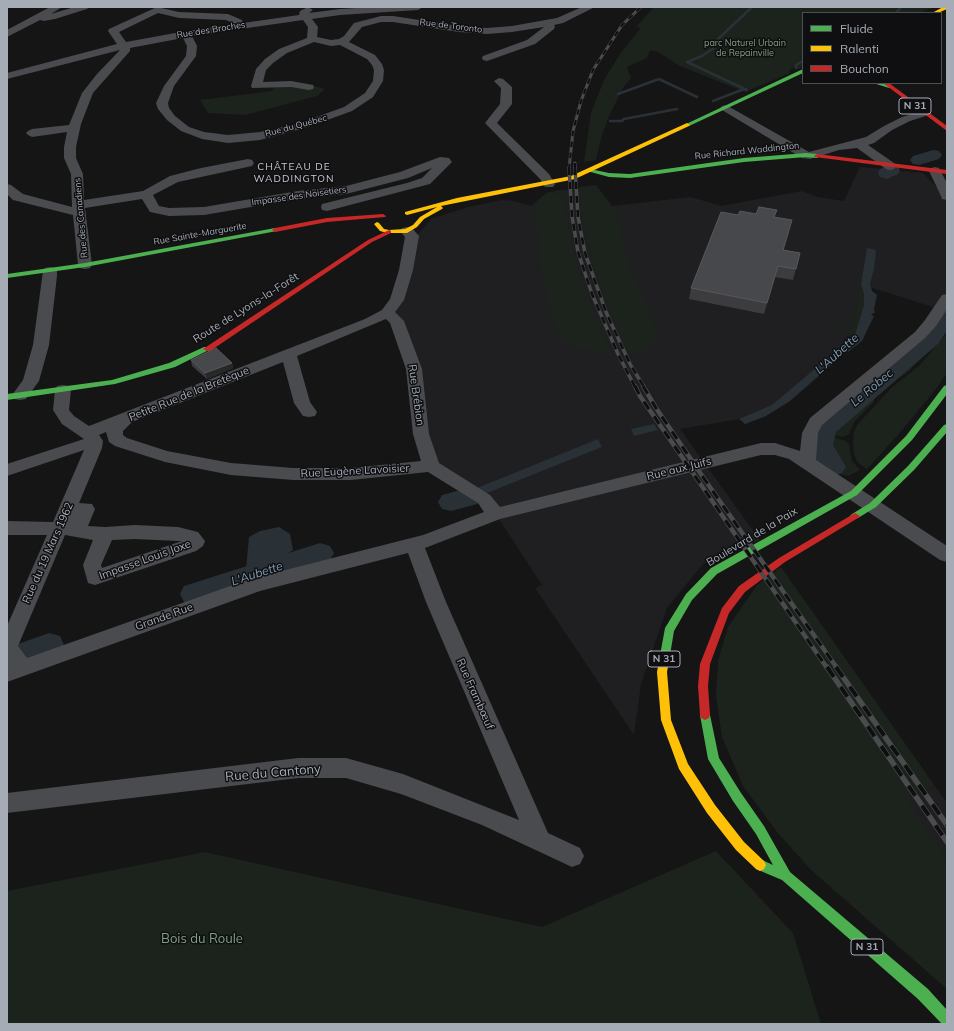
<!DOCTYPE html>
<html>
<head>
<meta charset="utf-8">
<style>
	body { margin:0 }
	#map { position:relative; width:954px; height:1031px; overflow:hidden; background:#151515; font-family:Mulish,sans-serif }
	canvas { display:block }
	.frame { position:absolute; inset:0; border:8px solid #a6acb6; pointer-events:none }
	.legend { position:absolute; left:802px; top:12px; width:140px; height:72px; box-sizing:border-box; background:#0f0f11; border:1px solid #4b4e53; margin:0; padding:5px 7px; list-style:none; font-size:12px; color:#a6acb6 }
	.legend li { display:flex; align-items:center; gap:8px; height:20px }
	.legend b { width:20px; border:1px solid #4b4e53 }
</style>
</head>
<body>
<div id="map">
<canvas width="954" height="1031"></canvas>
<div class="frame"></div>
<ul class="legend">
<li><b style="height:5px;background:#4caf50"></b>Fluide</li>
<li><b style="height:5px;background:#ffc107"></b>Ralenti</li>
<li><b style="height:5px;background:#c62828"></b>Bouchon</li>
</ul>
</div>
<script>
const c = document.querySelector('canvas').getContext('2d');
c.lineJoin = 'round';
function fillPath(path, color) {
  c.fillStyle = color;
  c.fill(path, 'evenodd');
}
function shape(rows) {
  const path = new Path2D();
  for (const r of rows) {
    path.moveTo(r[0], r[1]);
    for (let i = 2; i < r.length; i += 2) path.lineTo(r[i], r[i + 1]);
  }
  return path;
}
function stroke(path, color, width, dash) {
  c.strokeStyle = color;
  c.lineWidth = width;
  c.lineCap = dash ? 'butt' : 'round';
  c.setLineDash(dash || []);
  c.stroke(path);
}
function label(font, color, halo, rows, align = 'center') {
  c.font = font + ' Mulish,sans-serif';
  c.lineWidth = 3;
  c.setLineDash([]);
  c.textBaseline = 'middle';
  c.strokeStyle = halo;
  c.fillStyle = color;
  for (const [text, x, y, turn = 0] of rows) {
    c.save();
    c.translate(x, y);
    c.rotate((+turn || 0) * Math.PI / 180);
    c.textAlign = isNaN(turn) ? turn : align;
    if (halo) c.strokeText(text, 0, 0);
    c.fillText(text, 0, 0);
    c.restore();
  }
}
fillPath(shape([
	[860,167,923,173,947,198,947,308,945,311,870,287,857,341,786,402,752,417,680,429,760,540,703,564,667,608,641,684,634,735,535,588,542,585,491,507,431,466,392,306,411,243,431,219,468,207,502,200,514,201,531,206,546,193,596,185,612,206,691,197,721,206,802,191,817,197,844,201],
	[935,786,947,803,947,860,904,796]
]), '#1f1f21');
fillPath(shape([
	[654,7,934,7,921,13,803,13,803,67,799,69,792,68,789,70,790,73,745,92,680,66,658,52,650,50,647,58,627,67,631,78,623,88,609,116,602,135,596,160,584,162,591,113,604,80,620,54,641,28,636,27],
	[293,86,309,89,314,86,325,89,317,96,245,115,208,113,200,100,272,91,274,87],
	[596,185,617,213,630,267,655,327,655,344,637,355,629,353,622,338,606,302,587,242,583,221,579,187],
	[564,189,551,196,564,196,570,236,579,272,595,315,613,355,610,359,607,353,578,348,561,338,550,309,542,274,533,208,546,193],
	[861,284,864,294,864,305,855,335,828,330,834,328,852,331],
	[947,333,947,373,936,389,897,436,867,469,862,466,857,461,854,454,853,442,854,431,858,424,892,387,919,366],
	[912,360,916,363,909,371,887,386,882,386],
	[869,395,874,399,874,402,855,421,849,434,842,437,827,433,834,422],
	[826,435,846,441,849,445,852,461,860,470,848,476,837,473,830,468,836,465,826,450],
	[781,567,935,786,905,796,947,860,947,989,811,870,777,832,743,786,722,737,716,696,718,661,728,627,757,585],
	[716,851,793,933,821,1024,7,1024,7,891,205,852,542,927]
]), '#1c221c');
fillPath(shape([
	[867,248,876,250,874,269,870,284,872,291,877,295,874,309,875,313,873,313,871,315,874,316,862,341,848,352,845,351,836,358,838,359,790,401,766,416,745,424,739,419,772,405,855,335,864,305,864,294,861,284],
	[945,312,947,313,947,322,940,333,926,347,919,344,931,333],
	[904,357,912,360,882,386,874,382],
	[873,383,880,387,834,422,827,433,818,431,824,423],
	[654,424,658,430,634,436,631,429],
	[818,433,826,435,826,450,836,465,830,468,820,455,816,446],
	[598,439,602,447,487,493,477,488],
	[279,527,290,534,293,550,281,558,246,569,249,537,260,531]
]), '#293136');
stroke(shape([
	[896,13,901,7],
	[796,68,796,65,803,61],
	[747,90,687,62,702,56,714,48,716,41,752,7],
	[618,94,659,79,697,97],
	[713,101,744,89],
	[610,121,622,121,624,119,677,109]
]), '#293136', 2.5);
fillPath(shape([
	[933,150,939,151,942,155,939,159,919,165,913,164,910,160,913,156,933,150],
	[891,164,898,166,900,170,898,174,887,179,880,177,878,173,880,169,891,164],
	[947,309,947,331,938,344,836,432,833,445,846,467,842,473,833,476,824,473,810,453,807,445,812,429,815,423,922,334,939,311,947,309],
	[468,488,477,490,481,497,477,504,451,511,442,509,438,502,442,495,468,488],
	[320,543,330,546,334,553,330,560,194,605,184,602,180,594,184,586,320,543],
	[49,633,60,636,64,645,60,654,7,673,7,648,49,633]
]), '#293136');
fillPath(shape([
	[50,7,62,7,51,14,74,7,89,7,87,9,55,19,44,21,40,20,7,37,7,30,50,7],
	[157,7,179,12,228,14,242,20,243,23,299,15,300,11,308,7,313,10,309,13,340,9,373,7,423,7,418,10,340,15,312,19,318,27,317,37,331,40,339,39,344,36,354,23,381,16,393,16,459,26,487,28,512,26,557,18,582,7,595,7,563,23,554,25,555,27,554,29,535,44,487,61,483,60,482,58,483,56,527,40,544,27,512,32,487,34,459,32,393,22,381,22,362,27,349,42,375,55,382,64,384,70,383,81,373,97,352,111,308,127,260,140,228,143,202,139,181,131,167,120,158,109,156,103,164,86,186,56,187,46,183,38,130,48,130,51,93,93,81,124,76,147,76,158,83,174,84,200,143,191,170,176,201,168,248,159,252,160,254,163,252,166,178,182,153,195,159,206,169,208,204,207,298,191,346,186,400,172,440,157,449,158,452,162,430,184,327,211,322,210,321,207,322,204,407,183,422,178,432,168,408,178,346,194,298,199,204,215,169,216,150,212,142,199,85,208,92,265,90,268,85,269,80,268,78,265,73,215,13,200,7,194,7,184,11,185,23,194,72,207,71,174,64,158,64,147,67,132,32,137,28,135,26,133,28,131,32,129,69,125,82,93,97,74,120,50,7,79,7,73,117,44,108,31,109,29,157,7],
	[158,13,179,18,226,20,235,24,186,31,126,42,119,32,158,13],
	[303,20,308,27,307,38,279,49,265,59,256,69,251,86,252,88,291,87,309,90,313,89,314,87,313,85,291,81,263,82,266,70,273,63,287,53,314,42,331,46,340,45,367,59,372,65,374,70,373,81,365,93,344,107,300,123,260,132,228,135,204,132,189,127,175,116,169,108,168,103,174,86,196,56,197,46,192,36,303,20],
	[499,78,503,79,512,87,512,104,497,123,549,174,555,184,553,187,545,187,540,179,485,123,500,104,501,88,494,81,499,78],
	[726,105,809,152,866,137,884,126,902,117,925,110,929,111,931,113,929,115,910,121,892,130,874,143,868,145,894,163,896,166,894,169,890,170,886,169,857,148,839,150,810,159,802,158,722,110,720,108,722,106,726,105],
	[935,167,939,168,947,183,947,200,942,199,941,196,929,171,931,168,935,167],
	[407,227,412,228,419,236,413,270,404,300,395,312,404,321,422,369,429,434,439,463,490,495,500,507,761,443,775,443,800,451,802,433,810,418,915,332,925,320,942,295,947,294,947,309,936,326,925,338,822,425,818,433,816,460,947,546,947,562,940,560,789,459,775,455,761,455,500,519,425,548,446,602,548,833,580,848,584,856,580,864,572,867,482,825,401,794,346,778,298,778,7,813,7,793,298,758,346,758,403,774,519,820,426,602,408,553,260,591,7,682,7,665,8,665,7,663,7,626,47,535,7,535,7,521,53,522,84,450,7,476,7,464,84,439,62,424,53,410,55,390,57,386,63,385,69,386,71,390,69,410,74,416,89,426,365,319,382,310,390,299,399,270,405,237,400,231,402,228,407,227],
	[386,319,390,323,406,369,413,434,421,461,351,468,293,468,231,463,167,451,127,438,123,435,123,431,132,422,283,362,294,403,303,416,309,417,315,416,317,412,310,402,297,356,386,319],
	[106,432,109,442,115,446,165,462,231,475,293,480,351,480,428,472,478,503,484,512,423,535,250,579,27,658,18,646,65,535,93,540,83,565,88,583,95,585,196,551,203,546,205,541,198,532,178,527,135,525,105,527,88,526,95,509,92,504,79,503,102,448,103,441,99,435,106,432],
	[135,539,178,541,182,541,102,568,101,565,112,540,135,539],
	[50,267,55,268,57,271,57,276,49,345,39,381,26,399,20,400,14,399,12,395,23,380,33,345,43,271,45,268,50,267]
]), '#494b4e');
fillPath(shape([
	[803,69,803,73,689,126,684,125,803,69],
	[873,83,883,83,892,86,889,88,873,83],
	[806,153,817,154,820,156,817,158,806,157,744,162,630,178,609,177,587,171,590,169,609,173,630,174,744,158,806,153],
	[275,228,278,230,277,231,85,267,7,278,7,274,85,263,275,228],
	[204,347,207,347,211,349,175,367,115,384,7,400,7,394,112,380,169,363,204,347],
	[947,385,947,394,912,440,857,495,717,574,692,600,674,631,669,661,668,664,664,665,660,664,659,661,665,628,686,594,711,568,851,491,906,436,944,386,947,385],
	[947,424,947,432,914,470,876,507,858,518,852,518,850,516,852,514,870,503,908,466,944,425,947,424],
	[705,710,709,712,710,715,719,758,741,793,764,826,790,872,928,989,947,1010,947,1024,942,1024,918,999,782,880,756,869,754,865,756,861,760,859,773,865,756,834,733,801,708,759,700,715,701,712,705,710]
]), '#4caf50');
fillPath(shape([
	[943,7,947,7,947,9,938,13,932,13,943,7],
	[687,123,690,125,689,126,575,179,441,206,443,208,442,209,424,219,417,227,407,233,387,233,380,231,374,224,377,222,379,223,384,229,389,230,405,229,413,225,420,217,437,207,407,215,405,214,405,212,457,198,571,176,687,123],
	[664,657,668,658,669,661,667,672,671,720,688,764,715,805,744,842,764,861,766,865,764,869,760,871,756,869,736,850,707,813,679,769,661,720,657,672,659,661,660,658,664,657]
]), '#ffc107');
fillPath(shape([
	[883,83,889,83,947,126,947,131,883,83],
	[817,154,947,170,947,174,815,157,814,156,817,154],
	[383,214,386,216,385,217,327,222,275,232,272,230,275,228,327,218,383,214],
	[389,230,391,231,391,233,372,242,210,351,207,351,203,349,368,240,389,230],
	[855,513,860,516,858,518,785,562,745,592,729,613,710,664,708,686,710,715,709,718,705,720,701,718,700,715,698,686,700,664,722,608,739,586,779,558,855,513]
]), '#c62828');
const railFar3 = shape([
	[575,163,575,169],
	[569,169,573,131,581,101,593,70,622,25,641,7]
]);
const railFar2 = shape([
	[569,168,572,216,578,252,592,294,618,354,635,387],
	[575,168,578,217,585,253,606,312,630,364,644,387]
]);
const railFar1 = shape([
	[635,386,640,396,827,668],
	[643,386,656,408,705,480,837,668]
]);
const rail = shape([
	[827,667,947,842],
	[836,667,947,825]
]);
stroke(railFar3, '#494b4d', 3);
stroke(railFar2, '#494b4d', 3.5);
stroke(railFar1, '#494b4d', 4.5);
stroke(rail, '#494b4d', 5.5);
stroke(railFar3, '#0f0f11', 2, [5.5]);
stroke(railFar2, '#0f0f11', 2.5, [7]);
stroke(railFar1, '#0f0f11', 3, [9]);
stroke(rail, '#0f0f11', 4, [12]);
fillPath(shape([
	[738,215,789,231,784,250,800,253,793,280,775,277,764,314,689,299,691,288],
	[191,360,232,363,233,368,207,379,192,366]
]), '#3c3c3f');
fillPath(shape([
	[792,220,789,231,781,261,783,250],
	[778,266,775,277,764,314,767,303],
	[232,363,233,368,207,379,205,373]
]), '#282829');
const building = shape([
	[759,207,777,210,774,217,792,220,783,250,800,253,796,269,778,266,767,303,691,288,721,212,738,215,740,211,756,214,759,207],
	[216,348,232,363,205,373,191,360,216,348]
]);
fillPath(building, '#47484c');
stroke(building, '#56585c', 1);
label('9px', '#a6acb6', '#0f0f11', [
	["Rue de Toronto",451,26,7],
	["Rue des Broches",211,30,-9],
	["Rue du Québec",296,126,-15],
	["Rue Richard Waddington",747,151,-6],
	["Impasse des Noisetiers",299,196,-8],
	["Rue des Canadiens",81,218,-95],
	["Rue Sainte-Marguerite",200,234,-10]
]);
label('9px', '#7ea17e', '#0f0f11', [
	["parc Naturel Urbain",745,43],
	["de Repainville",745,53]
]);
for (const [x, y, w] of [
	[915,106,32],
	[664,659,32],
	[867,947,32]
]) {
  const box = new Path2D();
  box.roundRect(x - w / 2, y - 8, w, 16, 3);
  c.fillStyle = '#0f0f11';
  c.fill(box);
  stroke(box, '#a6acb6', 1);
}
label('bold 10px', '#a6acb6', null, [
	["N 31",915,106],
	["N 31",664,659],
	["N 31",867,947]
]);
c.letterSpacing = '1px';
label('10px', '#c7cbd2', '#0f0f11', [
	["CHÂTEAU DE",294,167],
	["WADDINGTON",294,179]
]);
c.letterSpacing = '0px';
label('11px', '#a6acb6', '#0f0f11', [
	["Route de Lyons-la-Forêt",246,308,-32],
	["Petite Rue de la Bretèque",189,394,-22],
	["Rue Brébion",416,395,82],
	["Rue aux Juifs",679,469,-14],
	["Rue Eugène Lavoisier",355,471,-3],
	["Boulevard de la Paix",752,537,-31],
	["Rue du 19 Mars 1962",48,553,-66],
	["Impasse Louis Joxe",145,560,-20],
	["Grande Rue",164,617,-20],
	["Rue Frambœuf",475,694,66]
]);
label('italic 12px', '#7e9bb0', '#0f0f11', [
	["L'Aubette",837,354,-42],
	["Le Robec",872,388,-40],
	["L'Aubette",257,574,-18]
]);
label('13px', '#a6acb6', '#0f0f11', [
	["Rue du Cantony",273,773,-5]
]);
label('13px', '#7ea17e', '#0f0f11', [
	["Bois du Roule",202,939]
]);
</script>
</body>
</html>
